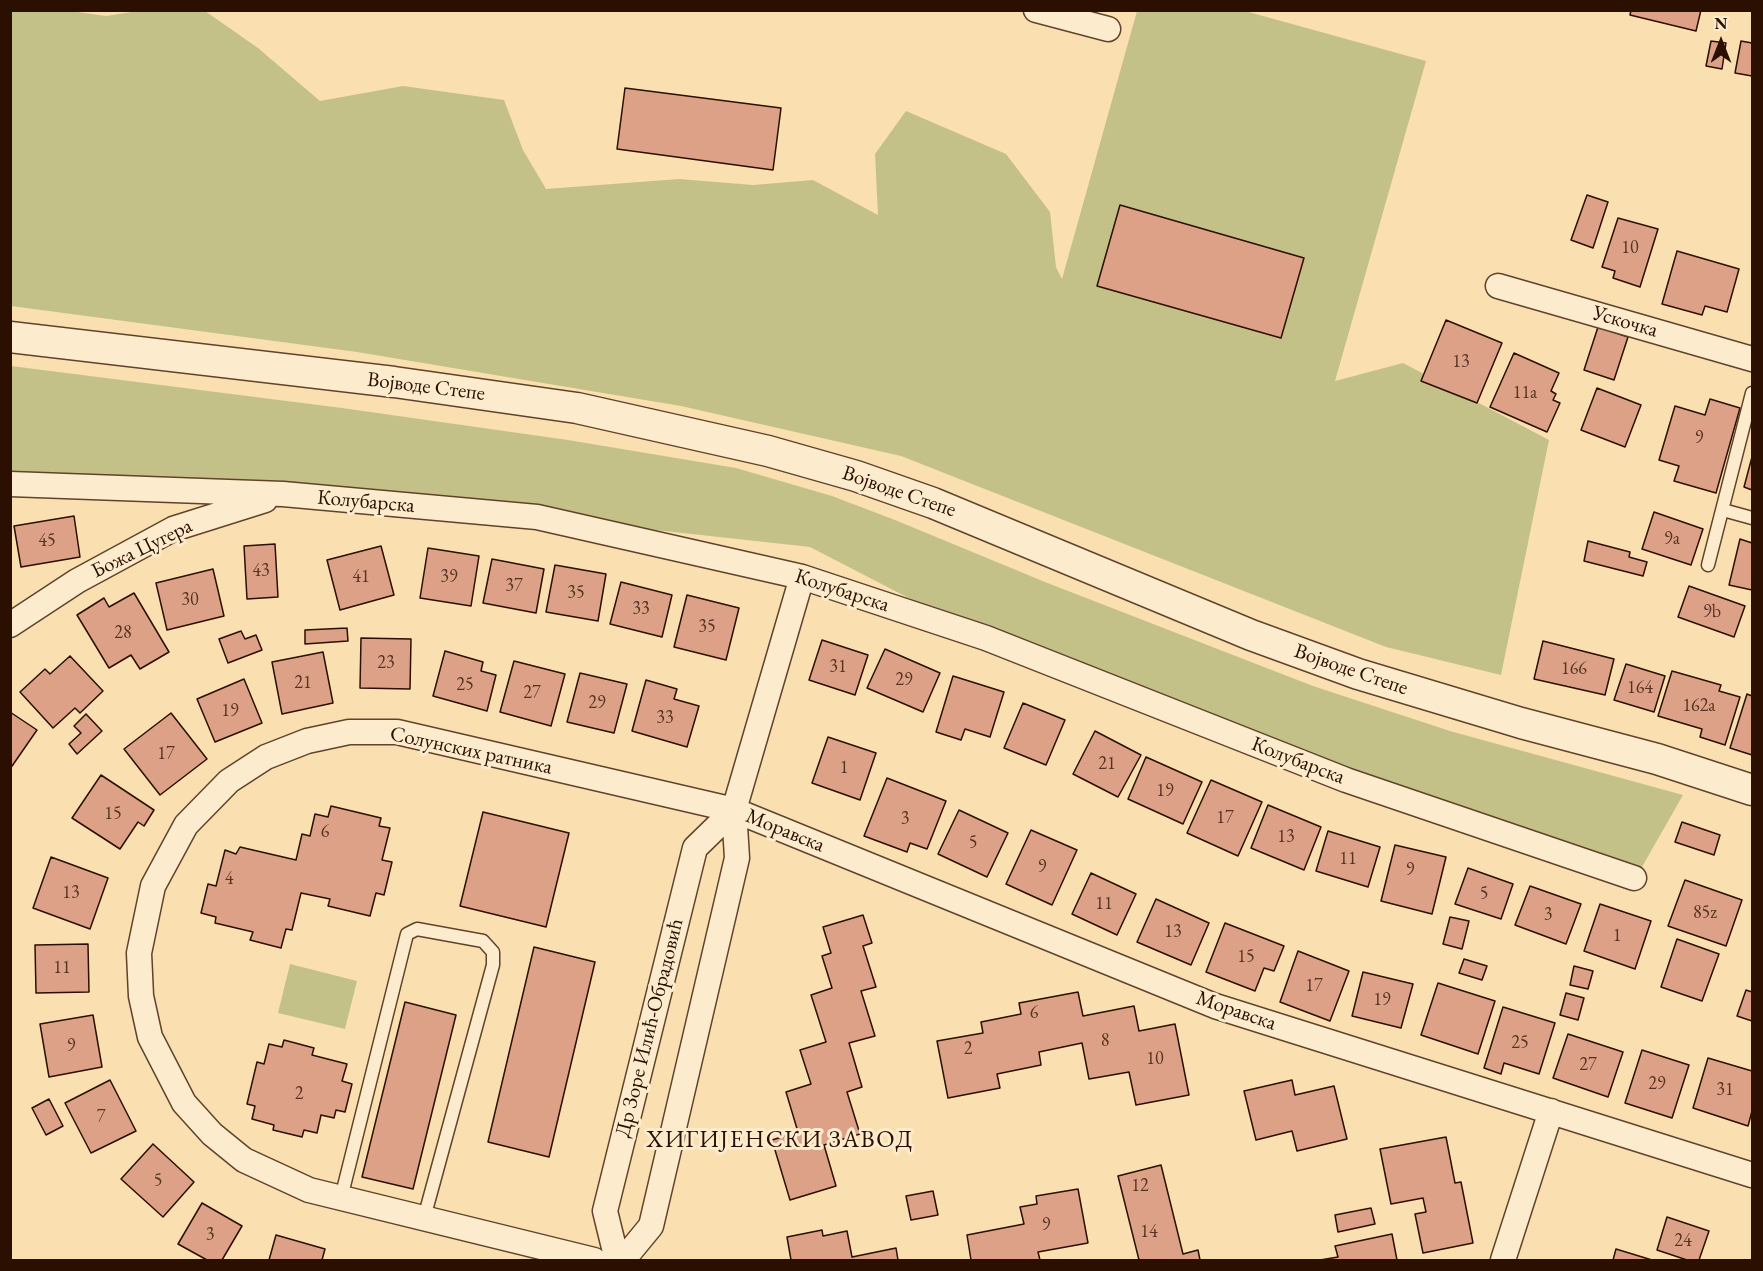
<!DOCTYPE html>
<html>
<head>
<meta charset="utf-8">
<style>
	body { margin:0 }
	#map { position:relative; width:1763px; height:1271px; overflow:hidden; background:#fae0b1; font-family:"EB Garamond",serif }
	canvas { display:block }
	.frame { position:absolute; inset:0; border:12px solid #2b0f00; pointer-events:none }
	.north { position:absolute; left:1691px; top:12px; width:60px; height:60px; -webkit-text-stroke:4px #fcebcc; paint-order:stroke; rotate:0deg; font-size:16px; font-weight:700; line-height:24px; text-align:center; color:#2b0f00 }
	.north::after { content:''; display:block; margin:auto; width:21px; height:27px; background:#2b0f00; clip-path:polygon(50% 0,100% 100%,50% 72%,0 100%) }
</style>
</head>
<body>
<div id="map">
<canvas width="1763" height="1271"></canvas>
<div class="frame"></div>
<div class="north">N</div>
</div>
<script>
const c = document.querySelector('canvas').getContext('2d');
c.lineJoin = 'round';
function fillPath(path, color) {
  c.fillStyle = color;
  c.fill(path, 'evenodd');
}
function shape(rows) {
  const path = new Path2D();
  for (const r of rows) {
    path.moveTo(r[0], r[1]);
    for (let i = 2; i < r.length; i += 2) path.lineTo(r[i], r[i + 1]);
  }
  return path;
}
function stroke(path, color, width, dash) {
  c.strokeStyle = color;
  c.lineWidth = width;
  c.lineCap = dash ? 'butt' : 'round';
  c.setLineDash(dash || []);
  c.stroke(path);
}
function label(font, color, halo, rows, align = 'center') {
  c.font = font + ' "EB Garamond",serif';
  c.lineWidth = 6;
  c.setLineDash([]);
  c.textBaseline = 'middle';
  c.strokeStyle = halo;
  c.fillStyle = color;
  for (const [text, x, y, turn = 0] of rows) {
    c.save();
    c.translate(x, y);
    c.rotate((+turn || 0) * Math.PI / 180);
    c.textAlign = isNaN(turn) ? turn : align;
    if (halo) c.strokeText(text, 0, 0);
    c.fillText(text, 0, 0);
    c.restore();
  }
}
fillPath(shape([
	[63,10,106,16,138,11,205,11,258,48,320,101,403,86,504,100,523,150,546,189,679,179,753,185,813,180,878,215,875,154,906,111,1006,154,1050,212,1056,267,1062,279,1137,11,1245,11,1426,61,1335,381,1403,363,1549,440,1501,675,1386,647,901,456,681,406,357,352,11,306,10,11],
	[11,366,342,408,568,440,736,468,832,496,895,520,1045,582,1313,686,1450,731,1683,795,1638,874,986,638,810,547,537,517,11,484],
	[290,964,357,981,345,1029,278,1013]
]), '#c4c188');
const building = shape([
	[1631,10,1701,10,1696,31,1630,15,1631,10],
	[1711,41,1726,43,1722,69,1706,66,1711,41],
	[1741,41,1752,43,1752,76,1735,73,1741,41],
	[625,88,781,108,773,170,617,149,625,88],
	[1587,195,1608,202,1593,248,1571,240,1587,195],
	[1120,205,1304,258,1281,338,1097,286,1120,205],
	[1618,218,1658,229,1640,287,1613,278,1615,271,1602,267,1618,218],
	[1677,251,1739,269,1727,312,1705,306,1702,315,1662,304,1677,251],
	[1446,320,1502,343,1477,403,1421,381,1446,320],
	[1598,327,1628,337,1614,380,1584,370,1598,327],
	[1514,353,1559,373,1551,391,1556,394,1553,400,1560,403,1547,432,1490,407,1514,353],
	[1597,388,1641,405,1625,447,1581,430,1597,388],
	[1710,399,1740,408,1716,493,1674,481,1679,466,1659,460,1675,406,1705,415,1710,399],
	[1752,457,1752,490,1744,487,1752,457],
	[1654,512,1703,529,1691,565,1642,549,1654,512],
	[74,516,80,557,21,567,14,526,74,516],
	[1740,539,1752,543,1752,590,1729,585,1740,539],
	[1588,541,1630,552,1629,557,1647,562,1643,576,1584,561,1588,541],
	[275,544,278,597,247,599,244,546,275,544],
	[381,546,394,595,340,610,327,560,381,546],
	[428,548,479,556,471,606,420,598,428,548],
	[492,559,544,569,536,613,483,603,492,559],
	[555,565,606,574,598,621,546,612,555,565],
	[213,569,224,616,167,630,156,583,213,569],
	[621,582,672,595,662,637,610,624,621,582],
	[1689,586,1745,606,1734,637,1678,617,1689,586],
	[134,593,169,652,140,669,131,655,109,668,77,615,104,598,109,607,134,593],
	[687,595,739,608,726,660,674,647,687,595],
	[347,628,348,641,305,644,305,630,347,628],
	[241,631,245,639,256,635,262,650,228,663,219,639,241,631],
	[361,638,411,639,410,689,360,688,361,638],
	[822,640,868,655,855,695,809,680,822,640],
	[1543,641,1614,659,1605,695,1534,679,1543,641],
	[885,649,940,673,923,712,867,688,885,649],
	[445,651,483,662,481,671,496,675,487,711,433,696,445,651],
	[323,652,333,703,282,714,272,662,323,652],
	[70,656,103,691,80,713,75,708,53,728,20,692,45,669,50,674,70,656],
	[514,661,565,674,551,726,500,712,514,661],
	[1626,664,1665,676,1654,712,1614,700,1626,664],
	[1672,671,1721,685,1719,691,1740,697,1725,745,1700,737,1702,729,1658,716,1672,671],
	[580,673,627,684,614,733,567,722,580,673],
	[953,676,1004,692,990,737,965,729,961,740,936,732,953,676],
	[244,679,262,723,215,742,197,699,244,679],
	[646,680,677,689,674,699,699,706,687,747,632,731,646,680],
	[1747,694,1752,696,1752,755,1730,748,1747,694],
	[1023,703,1065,720,1046,765,1004,748,1023,703],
	[10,712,37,730,10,769,10,712],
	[171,713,207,759,160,795,124,749,171,713],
	[86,714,102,731,77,754,69,744,81,733,74,726,86,714],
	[1095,731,1141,755,1118,797,1073,774,1095,731],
	[828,737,876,753,860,800,812,783,828,737],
	[1146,757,1202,782,1183,824,1128,799,1146,757],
	[101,775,154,810,144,826,138,822,120,849,72,818,101,775],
	[887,778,946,801,927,849,910,843,907,852,864,836,887,778],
	[1211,780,1262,802,1238,856,1187,833,1211,780],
	[1268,805,1321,827,1304,870,1251,848,1268,805],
	[331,806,381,818,379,826,390,828,382,860,392,862,384,895,376,893,370,916,328,906,330,899,301,893,292,930,286,929,281,948,250,940,253,932,215,923,216,917,201,913,208,884,216,886,225,850,236,854,240,847,296,860,302,834,310,836,315,814,328,817,331,806],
	[959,810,1008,833,987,877,938,854,959,810],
	[483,812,569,833,546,927,460,906,483,812],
	[1682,822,1720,835,1714,855,1675,842,1682,822],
	[1031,830,1077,850,1052,905,1006,884,1031,830],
	[1328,831,1380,847,1368,887,1316,871,1328,831],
	[1395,845,1446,857,1432,914,1381,901,1395,845],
	[51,857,108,878,90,929,33,908,51,857],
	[1468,868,1513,884,1501,919,1455,904,1468,868],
	[1091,873,1136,894,1117,935,1072,914,1091,873],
	[1685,880,1742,900,1726,946,1668,926,1685,880],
	[1530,886,1581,904,1566,944,1515,925,1530,886],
	[1156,899,1209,923,1191,965,1137,942,1156,899],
	[1600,904,1651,921,1635,969,1584,951,1600,904],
	[863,915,872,943,863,946,876,987,861,991,875,1036,849,1043,862,1087,847,1092,860,1134,824,1145,836,1186,790,1200,772,1140,798,1132,786,1092,811,1084,800,1050,826,1042,811,995,832,988,822,956,831,953,823,927,863,915],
	[1450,917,1469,921,1462,949,1443,944,1450,917],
	[1225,923,1284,946,1274,971,1264,968,1255,991,1206,972,1225,923],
	[1677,939,1719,954,1702,1001,1661,987,1677,939],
	[88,944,89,992,36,993,35,945,88,944],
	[534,947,595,962,549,1157,488,1142,534,947],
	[1298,951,1349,971,1330,1021,1280,1002,1298,951],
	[1464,959,1487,966,1482,980,1459,973,1464,959],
	[1574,966,1593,971,1588,989,1570,985,1574,966],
	[1363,972,1413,984,1401,1028,1352,1016,1363,972],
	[1438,983,1495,1001,1478,1054,1421,1035,1438,983],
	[1746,990,1752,992,1752,1021,1737,1016,1746,990],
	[1078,992,1083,1016,1134,1006,1139,1031,1175,1024,1189,1095,1136,1105,1129,1072,1089,1079,1082,1043,1039,1052,1041,1065,997,1074,1000,1088,948,1098,937,1041,983,1033,981,1022,1021,1014,1019,1003,1078,992],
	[1566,993,1584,998,1578,1020,1560,1015,1566,993],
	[405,1002,456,1015,413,1189,362,1177,405,1002],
	[1503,1007,1555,1023,1539,1074,1504,1063,1501,1074,1484,1068,1503,1007],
	[93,1015,102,1067,49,1077,40,1024,93,1015],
	[1568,1034,1623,1052,1608,1097,1553,1078,1568,1034],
	[284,1040,314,1048,312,1055,347,1064,342,1081,352,1084,345,1112,336,1110,334,1118,321,1115,317,1133,304,1130,302,1137,273,1130,274,1125,252,1119,255,1106,247,1104,257,1062,264,1064,269,1044,282,1047,284,1040],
	[1642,1050,1689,1065,1672,1118,1625,1103,1642,1050],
	[1708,1058,1752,1071,1752,1111,1748,1126,1693,1108,1708,1058],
	[110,1080,136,1131,91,1153,65,1103,110,1080],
	[1292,1080,1295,1095,1334,1086,1347,1139,1297,1151,1292,1131,1256,1140,1244,1091,1292,1080],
	[49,1099,63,1126,46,1135,32,1108,49,1099],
	[1446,1137,1455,1183,1461,1182,1473,1243,1423,1253,1415,1214,1426,1212,1423,1198,1391,1204,1380,1149,1446,1137],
	[153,1144,194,1182,163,1217,121,1179,153,1144],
	[1161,1165,1183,1254,1198,1250,1200,1260,1139,1260,1118,1176,1161,1165],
	[1078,1189,1088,1243,1038,1252,1040,1260,971,1260,967,1235,1024,1224,1020,1207,1037,1204,1036,1196,1078,1189],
	[933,1191,938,1215,911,1220,906,1196,933,1191],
	[202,1203,242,1226,222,1260,207,1260,178,1244,202,1203],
	[1371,1208,1375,1224,1338,1232,1335,1215,1371,1208],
	[1667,1217,1709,1231,1699,1260,1687,1260,1657,1250,1667,1217],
	[822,1230,823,1236,847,1231,852,1257,896,1248,898,1260,791,1260,787,1237,822,1230],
	[1392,1234,1397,1260,1320,1260,1338,1257,1335,1246,1392,1234],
	[276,1235,325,1249,322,1260,269,1260,276,1235],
	[1616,1249,1652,1260,1613,1260,1616,1249]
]);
fillPath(building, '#dca187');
stroke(building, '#2b0f00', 1.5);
const service = shape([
	[1723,510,1752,518],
	[1708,565,1752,393],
	[341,1198,407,934,417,929,483,941,493,952,493,965,424,1218]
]);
const minor = shape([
	[1036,10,1108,29],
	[1498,286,1752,359],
	[10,484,283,494,537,517,802,577,986,638,1346,780,1634,878],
	[10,625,77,581,173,529,265,500],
	[594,1260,309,1190,244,1160,212,1134,184,1103,150,1037,141,996,139,953,153,886,186,825,229,781,266,757,307,741,349,732,397,732,734,810,1215,1006,1752,1175],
	[617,1260,605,1211,695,848,734,810],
	[623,1260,651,1226,737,858,734,810,802,577],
	[1503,1260,1551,1111]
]);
const tertiary = shape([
	[10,337,394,382,577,408,768,451,856,476,933,503,1251,635,1358,674,1521,723,1657,759,1752,790]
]);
stroke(service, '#5f432c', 15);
stroke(minor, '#5f432c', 27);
stroke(tertiary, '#5f432c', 33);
stroke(service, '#fcebcc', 12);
stroke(minor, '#fcebcc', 24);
stroke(tertiary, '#fcebcc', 30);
label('18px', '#573422', null, [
	["10",1630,248],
	["13",1461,362],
	["11a",1525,393],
	["9",1699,438],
	["9a",1672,539],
	["45",47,541],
	["43",261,571],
	["41",361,577],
	["39",449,577],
	["37",514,586],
	["35",576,593],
	["30",190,600],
	["33",641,609],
	["9b",1712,612],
	["35",707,627],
	["28",123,633],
	["23",386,663],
	["31",838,667],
	["166",1574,669],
	["29",904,680],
	["21",303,683],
	["25",465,685],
	["164",1640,688],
	["27",532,693],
	["29",597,703],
	["162a",1699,706],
	["19",230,711],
	["33",665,718],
	["17",166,754],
	["21",1107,764],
	["1",844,768],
	["19",1165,791],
	["15",113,814],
	["17",1225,818],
	["3",905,819],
	["6",325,832],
	["13",1286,837],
	["5",973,843],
	["11",1348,859],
	["9",1042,867],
	["9",1410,870],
	["4",229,879],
	["13",71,893],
	["5",1484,894],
	["11",1104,904],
	["85z",1705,913],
	["3",1548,915],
	["13",1173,932],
	["1",1617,936],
	["15",1246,957],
	["11",62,968],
	["17",1314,986],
	["19",1382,1000],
	["6",1034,1013],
	["8",1105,1041],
	["25",1520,1043],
	["9",71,1046],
	["2",968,1049],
	["10",1155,1059],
	["27",1588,1065],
	["29",1657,1084],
	["31",1725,1090],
	["2",299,1094],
	["7",101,1117],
	["5",158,1181],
	["12",1140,1186],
	["9",1046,1225],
	["14",1149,1232],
	["3",210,1235],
	["24",1683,1241]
]);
label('21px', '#2b0f00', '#fcebcc', [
	["Ускочка",1625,322,16],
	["Војводе Степе",426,387,7],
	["Војводе Степе",899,492,19],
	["Колубарска",366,502,5],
	["Божа Цугера",142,549,-26],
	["Колубарска",842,591,18],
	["Војводе Степе",1351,670,19],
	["Солунских ратника",471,751,12],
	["Колубарска",1298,761,21],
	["Моравска",785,831,22],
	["Моравска",1236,1011,19],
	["Др Зоре Илић-Обрадовић",650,1028,-76]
]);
c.letterSpacing = '1.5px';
label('24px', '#2b0f00', '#fcebcc', [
	["ХИГИЈЕНСКИ ЗАВОД",780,1140]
]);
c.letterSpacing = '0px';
</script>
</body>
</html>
